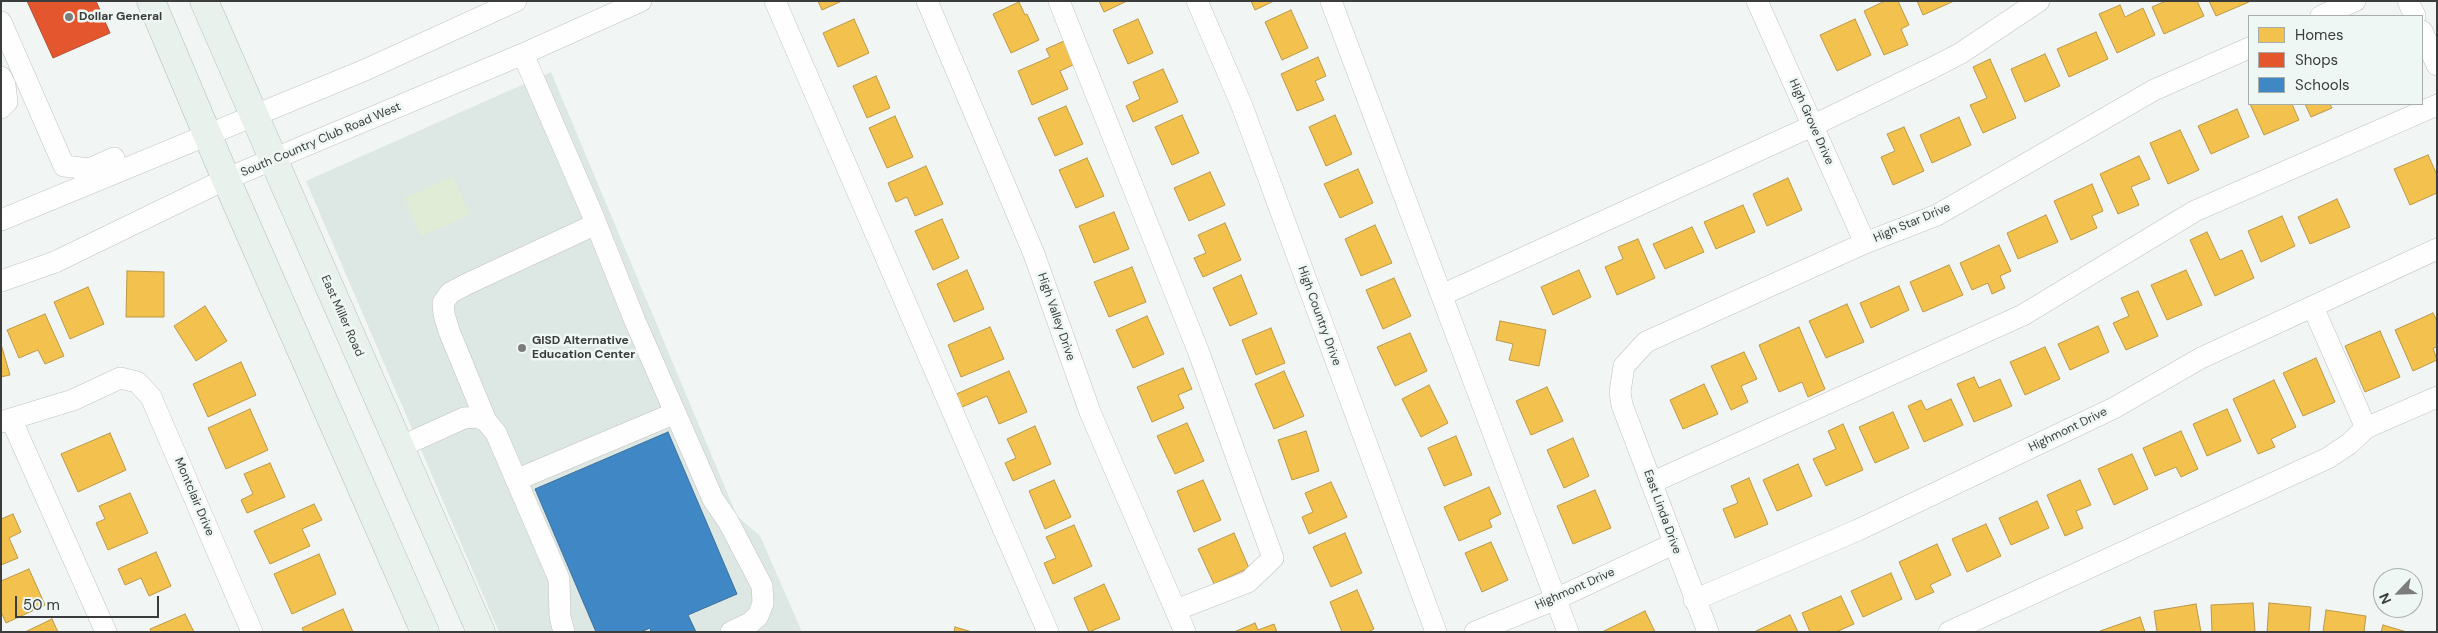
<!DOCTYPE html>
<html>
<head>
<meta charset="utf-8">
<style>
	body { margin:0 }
	#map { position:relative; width:2438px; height:633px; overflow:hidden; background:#f1f5f4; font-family:"DM Sans",sans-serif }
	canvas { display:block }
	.frame { position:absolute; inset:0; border:2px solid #3a3d3c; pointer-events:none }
	.legend { position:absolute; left:2248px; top:15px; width:175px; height:90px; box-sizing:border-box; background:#eff7f5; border:1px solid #a7adab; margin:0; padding:6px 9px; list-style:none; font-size:15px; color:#3a3d3c }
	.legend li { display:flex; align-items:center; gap:10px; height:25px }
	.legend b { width:25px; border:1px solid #a7adab }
	.north { position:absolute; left:2373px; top:568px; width:50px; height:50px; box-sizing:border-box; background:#eff7f5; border:1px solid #a7adab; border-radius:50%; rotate:246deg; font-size:14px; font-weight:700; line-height:20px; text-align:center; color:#3a3d3c }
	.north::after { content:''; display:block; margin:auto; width:18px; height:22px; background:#7a7d7c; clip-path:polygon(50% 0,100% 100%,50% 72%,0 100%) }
	.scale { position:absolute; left:15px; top:596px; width:144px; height:22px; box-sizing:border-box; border:2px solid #3a3d3c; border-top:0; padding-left:6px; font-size:15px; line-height:18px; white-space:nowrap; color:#3a3d3c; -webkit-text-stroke:4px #eff7f5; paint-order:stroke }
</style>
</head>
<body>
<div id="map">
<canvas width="2438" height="633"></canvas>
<div class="frame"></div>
<ul class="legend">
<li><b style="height:14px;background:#f2c14e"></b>Homes</li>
<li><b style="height:14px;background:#e4572e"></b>Shops</li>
<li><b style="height:14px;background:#3f88c5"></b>Schools</li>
</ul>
<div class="north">N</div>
<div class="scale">50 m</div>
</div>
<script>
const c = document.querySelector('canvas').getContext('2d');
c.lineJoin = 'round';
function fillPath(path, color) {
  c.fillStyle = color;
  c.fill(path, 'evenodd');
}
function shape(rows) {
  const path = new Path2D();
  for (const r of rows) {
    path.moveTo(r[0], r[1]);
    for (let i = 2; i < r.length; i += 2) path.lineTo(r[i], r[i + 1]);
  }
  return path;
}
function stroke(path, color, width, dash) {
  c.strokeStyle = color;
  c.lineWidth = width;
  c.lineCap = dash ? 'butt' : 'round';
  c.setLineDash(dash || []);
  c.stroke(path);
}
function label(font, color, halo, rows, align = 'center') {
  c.font = font + ' "DM Sans",sans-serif';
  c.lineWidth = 5;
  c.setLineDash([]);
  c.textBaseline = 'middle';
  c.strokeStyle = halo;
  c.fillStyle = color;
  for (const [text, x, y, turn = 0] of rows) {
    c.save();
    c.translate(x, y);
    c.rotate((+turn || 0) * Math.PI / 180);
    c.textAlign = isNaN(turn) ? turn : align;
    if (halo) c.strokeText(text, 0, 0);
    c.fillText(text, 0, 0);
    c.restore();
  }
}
fillPath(shape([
	[551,72,737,516,760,536,802,632,499,632,306,181]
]), '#dde7e4');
fillPath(shape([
	[453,177,470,215,421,236,404,198]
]), '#e1ecd7');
const homes = shape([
	[818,1,842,1,822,10,818,1],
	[1099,1,1127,1,1104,12,1099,1],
	[1251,1,1274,1,1255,10,1251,1],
	[1885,1,1898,1,1909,25,1901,29,1908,45,1884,55,1864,11,1885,1],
	[1917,1,1954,1,1923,15,1917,1],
	[2166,1,2197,1,2204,16,2164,34,2152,7,2166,1],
	[2209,1,2249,1,2249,2,2216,16,2209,1],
	[1019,2,1025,15,1027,14,1039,40,1011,53,993,14,1019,2],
	[2120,5,2125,17,2143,8,2155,35,2117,53,2099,14,2120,5],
	[1291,10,1308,48,1282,60,1265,22,1291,10],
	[854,19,869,53,838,67,823,33,854,19],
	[1138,19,1153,53,1128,64,1113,30,1138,19],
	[1855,19,1871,55,1837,71,1820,35,1855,19],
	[2096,32,2108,59,2069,77,2057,49,2096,32],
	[1064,41,1075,64,1060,71,1068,89,1032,105,1018,71,1050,57,1046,49,1064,41],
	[2045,54,2060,86,2025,102,2011,69,2045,54],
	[1318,57,1326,76,1315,81,1324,100,1297,111,1281,74,1318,57],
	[1990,59,2016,118,1983,133,1970,105,1987,98,1973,67,1990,59],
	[1163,69,1178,102,1133,122,1126,106,1140,99,1133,82,1163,69],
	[876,76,890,108,867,118,853,86,876,76],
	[2250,104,2292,104,2299,120,2264,135,2250,104],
	[2305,104,2330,104,2332,108,2311,117,2305,104],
	[1066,106,1083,144,1055,156,1038,118,1066,106],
	[2237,109,2249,137,2211,154,2198,126,2237,109],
	[1182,115,1199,153,1172,165,1155,127,1182,115],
	[1335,115,1352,154,1326,166,1309,127,1335,115],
	[895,116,913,157,887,168,869,128,895,116],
	[1959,117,1971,145,1932,163,1920,135,1959,117],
	[1904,127,1924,171,1893,185,1881,157,1895,151,1887,134,1904,127],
	[2180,130,2199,170,2168,184,2150,143,2180,130],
	[2428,155,2437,175,2437,193,2410,205,2394,169,2428,155],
	[2139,156,2150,179,2131,187,2139,205,2118,214,2100,174,2139,156],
	[1087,158,1104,196,1076,208,1059,170,1087,158],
	[926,166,943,204,915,216,907,197,896,202,888,183,926,166],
	[1358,169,1373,203,1340,218,1324,184,1358,169],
	[1210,172,1225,205,1189,221,1174,188,1210,172],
	[1788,178,1802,210,1767,226,1753,194,1788,178],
	[2092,184,2103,211,2092,216,2097,228,2071,240,2054,201,2092,184],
	[2337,199,2350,227,2310,244,2298,217,2337,199],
	[1743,205,1755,232,1716,249,1704,222,1743,205],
	[1114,212,1129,249,1094,263,1079,226,1114,212],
	[2046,215,2058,242,2018,259,2007,233,2046,215],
	[2282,216,2295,246,2261,262,2248,231,2282,216],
	[942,219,959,258,933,270,915,231,942,219],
	[1225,223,1241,260,1203,277,1194,258,1206,253,1198,235,1225,223],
	[1375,225,1392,263,1361,276,1345,239,1375,225],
	[1692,227,1704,252,1665,269,1653,244,1692,227],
	[2207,232,2220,260,2242,250,2254,278,2215,296,2190,240,2207,232],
	[1638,239,1655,278,1617,295,1605,267,1623,259,1618,247,1638,239],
	[1999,245,2011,271,2000,276,2005,288,1992,294,1988,283,1972,290,1960,263,1999,245],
	[1949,265,1963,295,1923,312,1910,282,1949,265],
	[1132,267,1146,302,1109,317,1094,282,1132,267],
	[967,270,984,309,954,322,937,284,967,270],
	[1579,270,1591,297,1553,315,1541,287,1579,270],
	[2186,270,2202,305,2167,320,2151,285,2186,270],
	[127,271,164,272,164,317,126,317,127,271],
	[1241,275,1257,314,1230,326,1213,288,1241,275],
	[1394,278,1411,316,1383,329,1366,290,1394,278],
	[1899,286,1909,310,1871,328,1860,303,1899,286],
	[88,287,104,324,70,339,54,302,88,287],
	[2138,291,2158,336,2126,350,2113,323,2129,316,2121,298,2138,291],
	[1847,304,1864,342,1826,358,1809,321,1847,304],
	[205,306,227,341,196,361,174,326,205,306],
	[2433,313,2437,321,2437,347,2433,348,2437,360,2413,371,2395,330,2433,313],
	[45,314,64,356,45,364,38,350,19,358,7,330,45,314],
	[1147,316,1164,354,1133,368,1116,330,1147,316],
	[1500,321,1546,330,1539,366,1509,360,1513,344,1496,340,1500,321],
	[2098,326,2109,352,2070,370,2058,344,2098,326],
	[990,327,1004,359,961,377,948,345,990,327],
	[1799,327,1825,389,1808,397,1802,382,1779,392,1759,345,1799,327],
	[1271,328,1285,363,1256,375,1242,340,1271,328],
	[2380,331,2400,377,2365,392,2345,346,2380,331],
	[1410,333,1427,371,1395,386,1377,347,1410,333],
	[1,344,10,375,1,377,1,344],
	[2045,347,2060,379,2025,395,2010,362,2045,347],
	[1744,352,1757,379,1741,386,1748,402,1731,410,1711,366,1744,352],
	[2316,358,2335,402,2303,416,2283,373,2316,358],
	[241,362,256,395,208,417,193,384,241,362],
	[1183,368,1192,389,1178,395,1184,408,1152,422,1137,387,1183,368],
	[1009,371,1027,412,999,424,987,396,960,408,954,395,1009,371],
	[1284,371,1304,416,1274,429,1255,384,1284,371],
	[1974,377,1979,388,2000,379,2012,406,1974,422,1957,384,1974,377],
	[2274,380,2296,427,2271,439,2275,447,2258,454,2233,399,2274,380],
	[1704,384,1718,414,1683,429,1670,400,1704,384],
	[1429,385,1448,423,1421,437,1402,399,1429,385],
	[1547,387,1563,421,1531,435,1516,401,1547,387],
	[1951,399,1963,425,1924,442,1908,406,1921,400,1926,410,1951,399],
	[250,409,268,450,226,469,208,428,250,409],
	[2227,409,2241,441,2207,456,2193,424,2227,409],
	[1893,412,1909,448,1875,463,1859,427,1893,412],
	[1187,423,1204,461,1175,474,1157,436,1187,423],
	[1843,424,1863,470,1826,486,1813,459,1836,449,1828,431,1843,424],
	[1035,426,1051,464,1013,481,1005,463,1016,458,1007,439,1035,426],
	[1306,431,1319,471,1292,480,1278,440,1306,431],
	[2181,431,2198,469,2181,477,2176,467,2155,476,2143,448,2181,431],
	[110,433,126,470,78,492,61,454,110,433],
	[1456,436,1472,475,1444,486,1428,448,1456,436],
	[1573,438,1589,476,1564,488,1547,450,1573,438],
	[2132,454,2148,489,2114,505,2098,469,2132,454],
	[270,463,285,497,247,513,241,500,253,494,244,474,270,463],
	[1798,464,1812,496,1777,511,1763,480,1798,464],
	[1749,478,1768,524,1735,538,1723,509,1738,503,1731,486,1749,478],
	[1054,480,1071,517,1045,529,1029,491,1054,480],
	[1203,480,1221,520,1194,532,1177,491,1203,480],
	[2080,480,2091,505,2076,511,2083,528,2065,536,2047,495,2080,480],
	[1331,482,1347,517,1309,534,1302,517,1313,512,1305,493,1331,482],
	[1489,487,1501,514,1489,520,1492,527,1459,541,1444,507,1489,487],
	[1595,490,1611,528,1573,544,1557,506,1595,490],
	[130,493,148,533,108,550,96,523,105,519,99,506,130,493],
	[2037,501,2049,528,2011,545,1999,518,2037,501],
	[314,504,322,520,302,529,310,546,270,564,254,531,314,504],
	[13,514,21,532,9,538,18,558,1,565,1,519,13,514],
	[1986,524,2001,556,1967,572,1952,539,1986,524],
	[1074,525,1092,566,1053,584,1044,563,1056,558,1046,537,1074,525],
	[1234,533,1249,568,1214,584,1198,549,1234,533],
	[1345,533,1362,573,1331,587,1313,547,1345,533],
	[1491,542,1508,580,1482,592,1465,553,1491,542],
	[1937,544,1951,575,1930,585,1934,592,1916,600,1899,562,1937,544],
	[156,552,171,586,149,596,141,578,125,585,118,569,156,552],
	[319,554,336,594,292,614,274,574,319,554],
	[29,569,45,605,6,623,1,612,1,581,29,569],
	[1891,573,1902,599,1863,617,1851,591,1891,573],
	[1104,584,1120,619,1089,632,1074,598,1104,584],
	[1357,590,1374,629,1368,632,1342,632,1330,602,1357,590],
	[1841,596,1854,624,1836,632,1810,632,1802,613,1841,596],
	[2253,603,2255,632,2212,632,2211,605,2253,603],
	[2269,603,2311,607,2309,632,2267,632,2269,603],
	[2196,604,2201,632,2157,632,2154,611,2196,604],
	[343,609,353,632,304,632,302,628,343,609],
	[2326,610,2366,616,2364,632,2323,632,2326,610],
	[1645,611,1655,632,1602,632,1645,611],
	[185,614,194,632,151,632,150,629,185,614],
	[1790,615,1798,632,1757,632,1756,631,1790,615],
	[2140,617,2145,632,2101,632,2100,631,2140,617],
	[52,619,58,632,25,632,52,619],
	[1255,623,1258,630,1274,624,1277,632,1234,632,1255,623],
	[2383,625,2407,632,2381,632,2383,625],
	[955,627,972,632,954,632,955,627]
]);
fillPath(homes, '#f2c14e');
stroke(homes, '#bb9949', 1);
const shops = shape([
	[27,1,96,1,110,33,53,58,27,1]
]);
fillPath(shops, '#e4572e');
stroke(shops, '#b14f32', 1);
const schools = shape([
	[668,432,737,594,688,615,696,632,651,632,650,628,641,632,596,632,535,489,668,432]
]);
fillPath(schools, '#3f88c5');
stroke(schools, '#3e729c', 1);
const minor = shape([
	[775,1,1048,632],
	[927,1,1034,254,1090,412,1185,632],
	[1059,1,1199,353,1273,558,1248,582,1176,610],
	[1197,1,1242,106,1436,632],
	[1331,1,1568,632],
	[1757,1,1865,243],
	[2408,1,2415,16],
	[2321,16,2355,1],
	[1,22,64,166,89,169,114,158],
	[2422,31,2437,65],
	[523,54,591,211,635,321,713,499,728,521,762,586,763,603,758,616,750,623,731,632],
	[1,77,5,85,7,102,1,108],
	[1,220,365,70,516,1],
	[1,281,55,262,226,179,523,54,641,1],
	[1442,295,1812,126,1934,67,1961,53,2039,1],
	[2313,307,2366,428,2437,397],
	[11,419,106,632],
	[486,421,449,331,444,314,443,303,450,293,467,284,596,224],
	[1,422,73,400,120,378,137,382,151,397,252,632],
	[400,447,464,418,478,417,486,421,496,433,559,579,560,617,564,632],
	[516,480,675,413],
	[1651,483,2023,315,2195,211,2437,105],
	[1694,600,1858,530,2114,408,2201,358,2437,249],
	[1475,632,1556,599,1673,544],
	[1708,632,1622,405,1620,392,1624,366,1646,342,1865,243,1937,215,2154,90,2249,48],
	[1949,632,2328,458,2349,444,2366,428]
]);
const major = shape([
	[151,1,226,179,425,632],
	[204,1,481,632]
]);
stroke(minor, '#c0c2c2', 22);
stroke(major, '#aebfb4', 29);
stroke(minor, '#fdfefd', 21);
stroke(major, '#e8f1ec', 28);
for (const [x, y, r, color] of [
	[69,17,5,"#7a7d7c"],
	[522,348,5,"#7a7d7c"]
]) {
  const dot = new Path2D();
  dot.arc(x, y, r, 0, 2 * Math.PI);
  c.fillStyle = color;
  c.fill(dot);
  stroke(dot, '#eff7f5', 2);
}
label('bold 12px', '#3a3d3c', '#eff7f5', [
	["Dollar General",79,17],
	["GISD Alternative",532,341],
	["Education Center",532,355]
], 'left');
label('12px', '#3a3d3c', '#eff7f5', [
	["High Grove Drive",1811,122,66],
	["South Country Club Road West",321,140,-23],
	["High Star Drive",1912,223,-23],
	["East Miller Road",342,316,66],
	["High Country Drive",1319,316,70],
	["High Valley Drive",1056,317,71],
	["Highmont Drive",2068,430,-26],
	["Montclair Drive",194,497,67],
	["East Linda Drive",1662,512,70],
	["Highmont Drive",1575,589,-24]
]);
</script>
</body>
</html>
